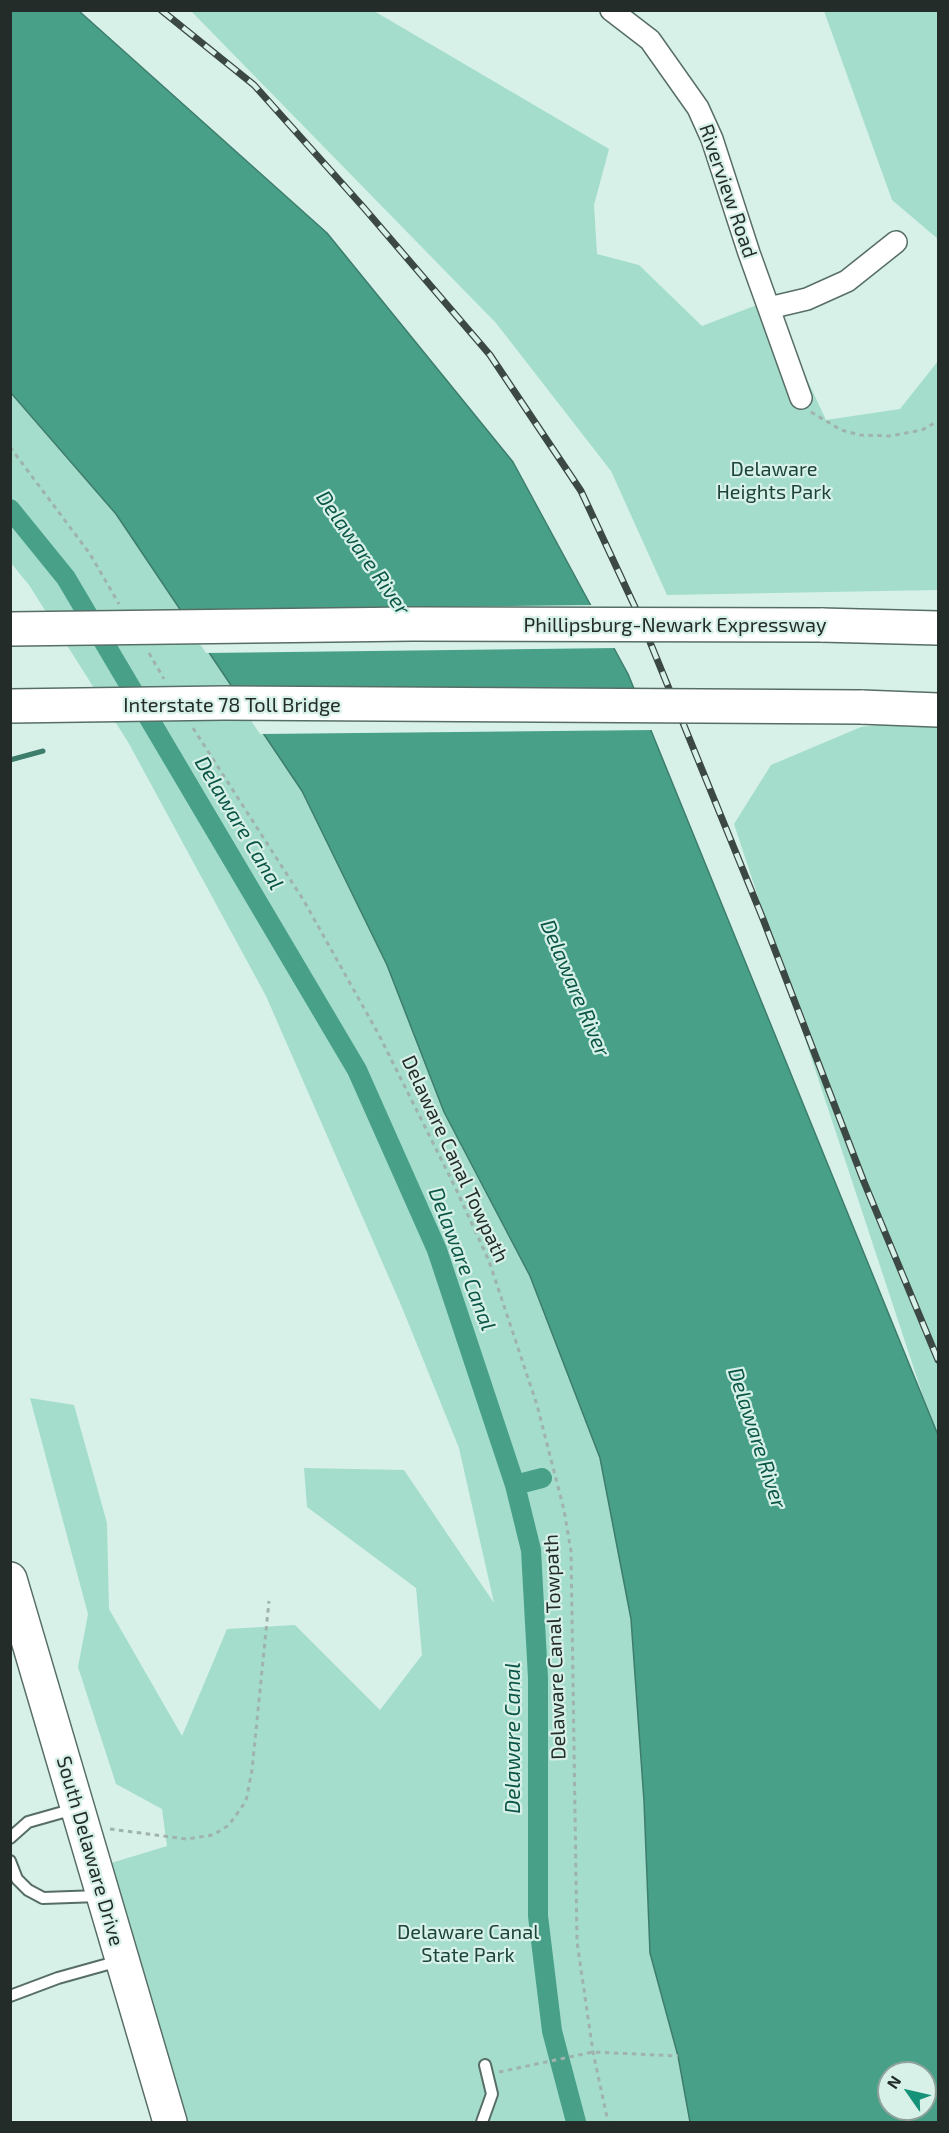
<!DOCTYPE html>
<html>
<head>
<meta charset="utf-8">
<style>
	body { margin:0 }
	#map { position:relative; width:949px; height:2133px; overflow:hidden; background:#d7f1e8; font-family:"Exo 2",sans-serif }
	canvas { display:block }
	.frame { position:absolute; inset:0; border:12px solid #232c29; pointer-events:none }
	.north { position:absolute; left:877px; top:2061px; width:60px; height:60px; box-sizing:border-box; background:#d7f1e8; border:2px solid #8fa29c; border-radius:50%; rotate:304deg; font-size:16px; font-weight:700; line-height:24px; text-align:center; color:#232c29 }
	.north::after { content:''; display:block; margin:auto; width:21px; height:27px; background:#169279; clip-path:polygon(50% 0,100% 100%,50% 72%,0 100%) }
</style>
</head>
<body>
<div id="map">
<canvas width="949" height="2133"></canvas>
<div class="frame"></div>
<div class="north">N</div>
</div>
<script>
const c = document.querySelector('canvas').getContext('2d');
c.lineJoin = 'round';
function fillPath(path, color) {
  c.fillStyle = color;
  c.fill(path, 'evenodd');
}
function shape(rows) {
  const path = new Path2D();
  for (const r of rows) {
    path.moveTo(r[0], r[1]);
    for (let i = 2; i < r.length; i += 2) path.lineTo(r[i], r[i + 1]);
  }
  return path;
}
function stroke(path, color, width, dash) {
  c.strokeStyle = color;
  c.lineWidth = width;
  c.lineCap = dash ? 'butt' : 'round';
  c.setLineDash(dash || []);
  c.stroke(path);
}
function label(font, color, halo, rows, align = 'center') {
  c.font = font + ' "Exo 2",sans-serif';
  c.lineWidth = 4.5;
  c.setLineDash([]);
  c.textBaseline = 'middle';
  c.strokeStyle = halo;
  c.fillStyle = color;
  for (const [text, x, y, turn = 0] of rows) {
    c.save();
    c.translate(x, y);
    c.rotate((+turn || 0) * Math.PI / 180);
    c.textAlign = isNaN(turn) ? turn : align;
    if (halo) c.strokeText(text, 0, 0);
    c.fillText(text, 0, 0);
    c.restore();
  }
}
fillPath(shape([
	[191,11,374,11,609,149,594,205,597,254,639,265,702,326,770,300,826,420,900,409,938,361,938,590,667,595,611,471,496,323],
	[824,11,938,11,938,239,892,200],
	[10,393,116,514,302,791,387,965,444,1112,530,1276,600,1458,631,1619,644,1801,650,1953,678,2056,690,2122,185,2122,108,1864,167,1846,162,1809,116,1784,78,1667,88,1614,30,1398,74,1405,107,1523,109,1609,182,1736,227,1629,295,1625,380,1710,422,1655,416,1588,307,1507,304,1468,404,1470,494,1603,459,1448,401,1305,266,996,128,742,29,585,11,563],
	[905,722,938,724,938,1435,923,1396,734,824,771,765,861,727]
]), '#a4ddcc');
const water = shape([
	[10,11,79,11,327,233,513,462,628,674,938,1435,938,2122,690,2122,678,2056,650,1953,644,1801,631,1619,600,1458,530,1276,444,1112,387,965,302,791,116,514,11,393,10,11],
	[889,2073,925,2073,925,2109,889,2109,889,2073]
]);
fillPath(water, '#48a089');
stroke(water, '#3d7d6c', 1.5);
fillPath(shape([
	[594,605,617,648,206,653,177,610],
	[637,688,654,730,260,734,232,692]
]), '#d7f1e8');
stroke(shape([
	[10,760,43,751]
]), '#3d7d6c', 5);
stroke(shape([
	[10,509,66,578,357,1070,437,1250,515,1485,531,1550,538,1678,538,1916,552,2031,576,2122],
	[515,1485,542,1478]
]), '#48a089', 20);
const service = shape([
	[10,1838,28,1822,74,1809],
	[10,1861,17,1879,28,1890,43,1898,99,1896],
	[10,1996,58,1978,119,1961],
	[482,2122,492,2094,485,2065]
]);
const minor = shape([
	[611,10,650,40,698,108,712,139,749,253,801,398],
	[769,308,807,299,847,281,896,242]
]);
const trunk = shape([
	[10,1579,170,2122]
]);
const motorway = shape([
	[821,625,938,628],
	[861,707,938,710]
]);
stroke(service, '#576e66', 14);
stroke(minor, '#576e66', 24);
stroke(trunk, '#576e66', 36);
stroke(motorway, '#576e66', 36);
stroke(shape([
	[811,412,841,430,860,435,890,436,922,430,938,421],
	[10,447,90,554,119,604],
	[149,653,164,679],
	[193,728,304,901,379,1035,455,1187,489,1261,537,1405,564,1510,571,1551,577,1942,593,2052,608,2122],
	[110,1829,186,1839,213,1835,229,1825,246,1801,252,1770,269,1601],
	[499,2072,593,2052,678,2056]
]), '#9fb3ac', 3, [4.5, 4.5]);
stroke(service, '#fff', 10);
stroke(minor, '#fff', 21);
stroke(trunk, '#fff', 33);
stroke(motorway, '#fff', 33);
const rail = shape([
	[161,10,254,85,364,208,490,355,581,491,641,620,763,919,864,1182,938,1360]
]);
stroke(rail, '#3c4844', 7);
stroke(rail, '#d7f1e8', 4.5, [14]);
const motorwayBridge = shape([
	[10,629,412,624,821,625],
	[10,706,224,703,861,707]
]);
stroke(motorwayBridge, '#576e66', 36, []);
stroke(motorwayBridge, '#fff', 33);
label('20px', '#232c29', '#d7f1e8', [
	["Riverview Road",728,191,71],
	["Phillipsburg-Newark Expressway",675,625],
	["Interstate 78 Toll Bridge",232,705],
	["Delaware Canal Towpath",455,1159,65],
	["Delaware Canal Towpath",555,1647,-92],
	["South Delaware Drive",90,1851,74]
]);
label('20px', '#1d443a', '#d7f1e8', [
	["Delaware",774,469],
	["Heights Park",774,492],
	["Delaware Canal",468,1932],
	["State Park",468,1955]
]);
label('italic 21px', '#0a5545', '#d7f1e8', [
	["Delaware River",363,553,55],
	["Delaware Canal",239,823,59],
	["Delaware River",575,988,67],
	["Delaware Canal",462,1259,69],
	["Delaware River",757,1438,72],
	["Delaware Canal",513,1738,-90]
]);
</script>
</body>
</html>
